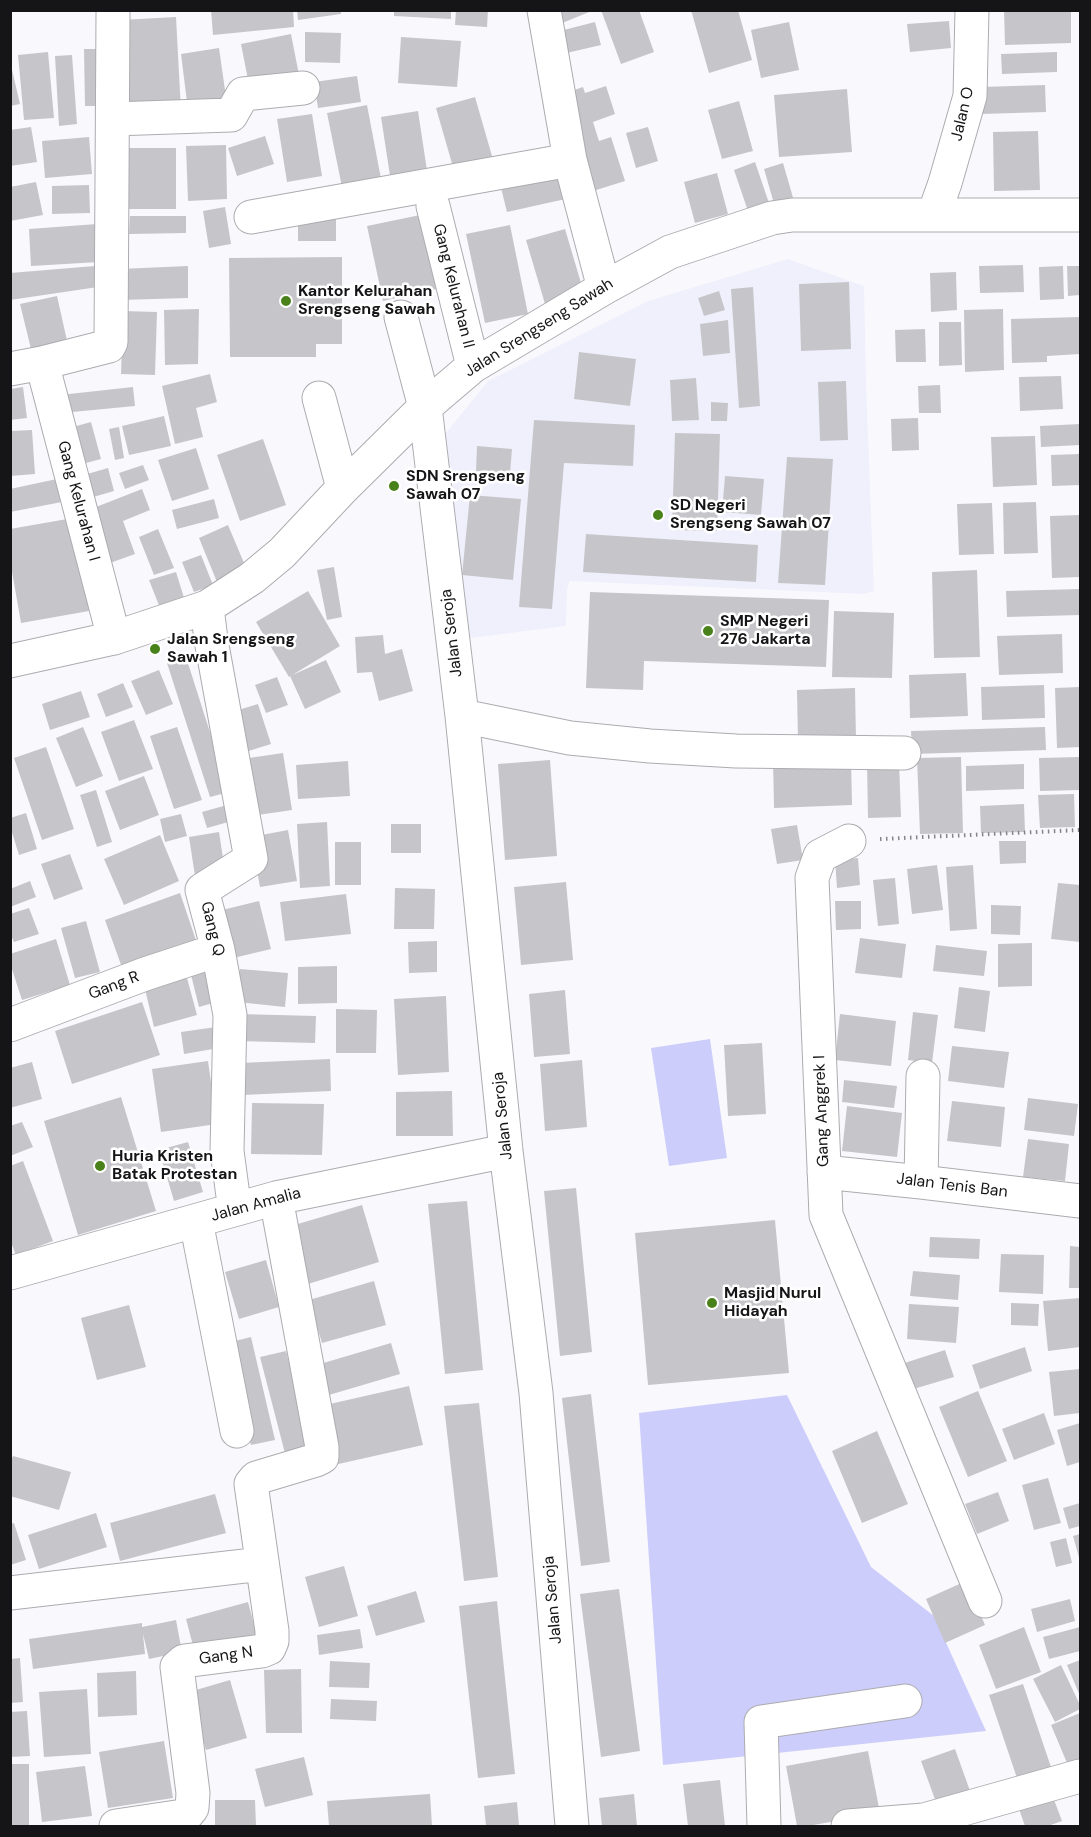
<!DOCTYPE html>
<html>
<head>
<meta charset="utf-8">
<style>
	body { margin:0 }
	#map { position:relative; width:1091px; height:1837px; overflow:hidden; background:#f9f9fd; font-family:"DM Sans",sans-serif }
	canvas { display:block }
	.frame { position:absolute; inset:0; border:12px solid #151517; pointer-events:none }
</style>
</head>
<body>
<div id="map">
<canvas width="1091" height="1837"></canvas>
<div class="frame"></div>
</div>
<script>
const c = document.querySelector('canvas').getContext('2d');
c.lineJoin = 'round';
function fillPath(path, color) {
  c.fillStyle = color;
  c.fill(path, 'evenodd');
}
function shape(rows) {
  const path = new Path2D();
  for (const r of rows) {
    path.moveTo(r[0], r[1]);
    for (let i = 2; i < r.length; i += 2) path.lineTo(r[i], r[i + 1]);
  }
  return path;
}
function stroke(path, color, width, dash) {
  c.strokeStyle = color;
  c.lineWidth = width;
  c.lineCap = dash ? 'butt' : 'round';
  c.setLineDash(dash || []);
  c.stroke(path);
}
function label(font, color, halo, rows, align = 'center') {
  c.font = font + ' "DM Sans",sans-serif';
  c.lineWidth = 5;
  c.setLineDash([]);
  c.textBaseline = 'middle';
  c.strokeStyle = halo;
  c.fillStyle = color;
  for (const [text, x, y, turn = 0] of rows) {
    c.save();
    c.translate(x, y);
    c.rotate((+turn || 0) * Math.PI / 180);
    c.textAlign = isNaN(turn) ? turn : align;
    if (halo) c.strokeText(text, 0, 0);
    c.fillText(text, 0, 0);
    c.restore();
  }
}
fillPath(shape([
	[788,259,864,286,866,381,874,591,864,594,570,581,567,589,566,626,463,639,433,449,488,381,648,301]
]), '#f0f0fc');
fillPath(shape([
	[710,1039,727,1158,669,1166,651,1048],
	[787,1395,871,1567,934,1616,986,1731,663,1765,639,1413]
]), '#cdcdfc');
fillPath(shape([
	[211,10,293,10,294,27,213,35],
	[297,10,341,10,341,14,298,20],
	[394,10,451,10,451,19,394,16],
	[456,10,488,10,487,27,455,25],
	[555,10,594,10,560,24],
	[601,10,639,10,654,52,621,64],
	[691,10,738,10,752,60,709,73],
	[1004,10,1071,10,1071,43,1005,45],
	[176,17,181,111,126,113,121,20],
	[949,21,951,48,910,52,907,24],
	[595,22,601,45,558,55,552,33],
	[789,22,799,70,761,78,751,30],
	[305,32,341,33,340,63,305,62],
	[291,34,300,80,250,90,241,44],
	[401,37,461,41,457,87,398,83],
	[219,48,227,104,188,110,181,54],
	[84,49,107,49,107,106,85,106],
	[48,52,54,118,24,120,18,55],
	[1057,52,1057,72,1002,74,1001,54],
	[72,55,77,124,59,126,55,56],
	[10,61,20,104,10,106],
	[357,76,361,102,318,108,314,82],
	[1045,85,1046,112,982,114,981,87],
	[606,86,615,114,593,122,599,141,611,137,625,181,593,191,563,94,583,87,585,93],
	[847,89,852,152,779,157,774,95],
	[475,97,494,163,455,174,436,108],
	[739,101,753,151,722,159,708,110],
	[367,105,382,184,343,192,327,113],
	[418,111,428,177,391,182,381,117],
	[312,114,322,176,287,182,277,119],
	[31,127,37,162,10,166,10,130],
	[648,127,658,161,636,168,626,133],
	[1038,131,1040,190,994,191,993,132],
	[265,136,274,164,237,176,228,148],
	[89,137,92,174,45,178,42,141],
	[226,145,227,199,188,201,186,146],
	[117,148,176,148,176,209,117,209],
	[755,162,770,206,749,214,734,170],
	[783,163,794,201,775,207,764,169],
	[717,173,728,214,695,223,684,182],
	[564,174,570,198,507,212,501,188],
	[36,182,43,215,10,221,10,187],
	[89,185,90,213,52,214,52,186],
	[225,207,231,244,209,248,203,211],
	[425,214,441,288,383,301,367,226],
	[130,216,186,216,186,233,129,234],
	[298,216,336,217,336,241,298,241],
	[97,224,99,262,31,266,29,229],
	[510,225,528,314,485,323,466,234],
	[565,229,584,293,545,304,526,240],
	[342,257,342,344,316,344,316,357,230,357,229,258],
	[1023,265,1024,292,980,293,979,266],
	[95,266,98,287,10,300,10,273],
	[188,266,188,298,121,300,120,269],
	[1063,266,1064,299,1040,300,1039,267],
	[1067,266,1080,266,1080,295,1068,296],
	[956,272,957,310,931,312,930,273],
	[849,282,851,349,801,351,799,284],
	[753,287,760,406,739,408,731,289],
	[719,291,725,310,704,316,698,298],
	[57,296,68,345,32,353,20,304],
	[199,309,198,364,165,365,164,310],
	[1003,309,1004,370,965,372,964,310],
	[123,311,157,312,155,375,121,374],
	[1080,317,1080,354,1047,356,1047,362,1012,363,1011,319],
	[728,320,730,353,703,356,700,324],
	[939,322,961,322,962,365,939,366],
	[925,329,926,362,896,362,895,330],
	[579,352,636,359,630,406,574,399],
	[210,374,217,402,196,408,203,437,175,444,162,386],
	[1061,376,1063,409,1020,411,1019,377],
	[696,378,699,420,672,421,670,380],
	[846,381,848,440,820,441,818,382],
	[940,385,941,413,919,413,918,386],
	[23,387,27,418,10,420,10,389],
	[133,387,135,406,62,413,60,395],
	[711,402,728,403,727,421,711,421],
	[164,416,171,446,129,455,122,426],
	[918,418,919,450,892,451,891,419],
	[534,420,635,425,633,466,564,463,552,609,519,607],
	[91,422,101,459,71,467,62,430],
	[1080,424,1080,445,1041,447,1040,426],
	[119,427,124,458,115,460,109,429],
	[32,430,35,474,10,476,10,431],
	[675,433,720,434,717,531,672,530],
	[1035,436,1037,485,993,487,991,437],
	[263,439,286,505,240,521,217,455],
	[477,446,512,449,510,474,476,471],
	[196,448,209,489,172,501,158,460],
	[1080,454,1080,485,1052,486,1051,455],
	[787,457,833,459,825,585,778,583],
	[143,465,149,480,125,489,119,473],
	[108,468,114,491,83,500,77,477],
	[725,476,764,479,761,515,722,512],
	[57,479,62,502,10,512,10,489],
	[142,489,150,510,123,521,135,554,110,563,91,509],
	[470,495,521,499,513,580,462,575],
	[214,499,219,518,177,529,172,510],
	[1036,502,1038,553,1004,554,1003,503],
	[992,503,994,554,959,555,957,504],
	[1080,515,1080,577,1052,578,1050,516],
	[73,518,89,611,21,623,10,560,10,529],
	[228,525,247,570,217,582,199,538],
	[158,529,174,568,154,575,139,537],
	[586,534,758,545,756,582,583,572],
	[201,555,213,585,194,592,182,562],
	[334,567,342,617,327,620,317,570],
	[977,570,980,657,934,658,932,572],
	[176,572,186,604,162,613,149,580],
	[1080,589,1080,615,1007,617,1006,591],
	[308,591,340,646,289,677,256,622],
	[590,592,829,600,826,667,644,661,643,690,586,688],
	[834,611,894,613,892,678,832,677],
	[1062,634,1063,673,999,675,997,636],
	[383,635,385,654,402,649,413,691,379,701,372,672,357,673,355,637],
	[186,657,229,792,210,797,167,663],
	[326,660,341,692,305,709,290,676],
	[159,670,173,704,146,715,131,681],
	[966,673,968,716,910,718,909,675],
	[277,677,288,705,266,713,255,685],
	[123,683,133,707,106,717,97,694],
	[1044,685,1045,718,982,720,981,687],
	[1080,687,1080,747,1057,748,1055,688],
	[855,688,856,739,798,741,797,690],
	[81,691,90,717,50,730,42,704],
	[258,704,271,744,239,754,225,714],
	[134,720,153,769,119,781,101,732],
	[83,727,103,776,76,787,56,738],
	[177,727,202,800,174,809,150,736],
	[1045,727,1046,750,912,754,911,731],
	[46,747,74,829,42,840,14,758],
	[283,753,292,810,251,816,242,759],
	[851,757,852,805,774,808,773,759],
	[961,757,963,833,920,834,917,758],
	[1079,757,1080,790,1040,791,1039,758],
	[550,760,557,856,505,860,498,764],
	[348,761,350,796,298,799,296,765],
	[899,761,901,817,868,818,867,762],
	[1024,764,1024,789,966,791,966,766],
	[144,776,159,815,120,830,105,791],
	[96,790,112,842,97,847,80,795],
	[1074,794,1075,827,1040,828,1038,795],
	[1024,804,1025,832,981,833,980,806],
	[227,805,232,821,207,828,202,812],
	[26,813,37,849,19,855,10,826,10,818],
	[181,814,187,836,165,842,160,819],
	[327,822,330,886,300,888,297,824],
	[391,824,421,824,421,853,391,853],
	[797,825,803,860,777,864,771,829],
	[288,830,297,881,260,887,251,837],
	[219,832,225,871,195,876,189,837],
	[160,835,179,881,124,905,104,859],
	[999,841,1026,841,1026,863,1000,864],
	[335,842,361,842,361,885,335,885],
	[70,854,83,889,54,900,41,864],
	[858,858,860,885,837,888,835,860],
	[937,865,943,910,912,914,907,869],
	[973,865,977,929,950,931,946,867],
	[895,878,899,924,878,926,873,880],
	[30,881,36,897,10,907,10,889],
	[566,882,573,960,521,965,514,887],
	[1058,883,1080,885,1080,942,1051,939],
	[395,888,435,889,434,929,394,929],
	[180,893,199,949,125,976,105,920],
	[346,894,351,934,285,941,280,902],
	[259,901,271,949,225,960,214,912],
	[835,901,861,901,861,929,836,930],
	[991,905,1021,906,1020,935,991,934],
	[29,908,39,934,14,942,10,933,10,914],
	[86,921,100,972,75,978,61,928],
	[860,938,906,944,902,978,855,973],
	[56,939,70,985,22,1000,10,963,10,954],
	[437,941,437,972,409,973,408,942],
	[1032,943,1032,986,998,987,998,944],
	[936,945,987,951,984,976,933,971],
	[337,966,337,1003,298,1004,298,967],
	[240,969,288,973,285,1007,237,1002],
	[204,971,213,1003,199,1007,191,975],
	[187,978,197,1015,154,1027,145,989],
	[959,987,990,991,985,1032,954,1028],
	[565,990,570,1054,534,1057,529,994],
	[446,996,449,1072,398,1075,394,999],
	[142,1002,160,1055,72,1084,55,1031],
	[336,1009,377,1010,376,1053,336,1053],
	[913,1012,938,1015,932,1063,908,1060],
	[238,1014,316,1016,315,1043,237,1041],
	[840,1014,896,1021,891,1066,835,1060],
	[216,1027,219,1048,184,1054,181,1032],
	[762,1043,766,1114,728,1116,724,1045],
	[952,1046,1009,1052,1004,1088,948,1081],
	[330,1059,331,1091,242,1095,240,1063],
	[582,1060,587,1127,545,1131,540,1064],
	[208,1061,217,1124,161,1132,152,1069],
	[32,1062,42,1099,10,1108,10,1068],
	[844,1080,897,1086,894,1108,842,1102],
	[452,1091,453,1136,396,1136,396,1092],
	[121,1097,156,1211,78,1235,44,1121],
	[1028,1098,1078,1104,1074,1136,1024,1130],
	[952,1101,1005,1107,1001,1147,947,1141],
	[252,1103,324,1104,322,1155,251,1154],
	[847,1106,902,1113,897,1157,842,1151],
	[22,1122,33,1147,10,1156,10,1126],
	[1028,1139,1069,1144,1065,1181,1023,1177],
	[188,1142,203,1192,174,1201,159,1150],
	[23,1161,53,1241,16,1255,10,1240,10,1166],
	[576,1188,592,1352,560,1356,544,1191],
	[467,1201,483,1370,445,1374,428,1204],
	[362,1205,379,1262,308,1284,291,1226],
	[775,1220,789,1373,648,1385,635,1233],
	[930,1237,980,1239,979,1259,929,1257],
	[1070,1246,1080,1247,1080,1288,1069,1288],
	[1001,1254,1044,1255,1043,1294,999,1292],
	[266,1260,279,1307,239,1319,225,1272],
	[913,1271,960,1275,958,1300,910,1296],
	[374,1281,386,1325,322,1343,309,1300],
	[1080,1298,1080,1347,1048,1351,1043,1301],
	[1011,1303,1039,1304,1038,1326,1011,1325],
	[909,1304,959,1307,956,1343,907,1339],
	[129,1305,146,1367,97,1380,81,1318],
	[251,1337,275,1440,251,1445,227,1343],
	[391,1343,400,1374,329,1395,320,1364],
	[1025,1347,1032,1371,980,1389,972,1365],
	[945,1350,954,1377,900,1393,892,1367],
	[286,1351,312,1454,287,1461,260,1357],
	[1080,1369,1080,1413,1054,1416,1049,1372],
	[409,1386,423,1445,334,1465,321,1406],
	[978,1391,1007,1461,968,1477,939,1407],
	[591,1394,610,1562,581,1566,562,1398],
	[479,1403,498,1577,464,1581,444,1406],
	[1044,1413,1055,1444,1014,1460,1002,1429],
	[1080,1423,1080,1462,1067,1466,1057,1430],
	[877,1431,908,1504,862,1523,832,1451],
	[13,1456,71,1472,59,1510,10,1496,10,1464],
	[1048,1478,1061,1523,1034,1530,1022,1485],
	[998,1492,1009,1521,977,1534,965,1504],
	[215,1494,226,1533,120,1561,110,1523],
	[1080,1503,1080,1526,1069,1529,1063,1508],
	[96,1513,107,1547,39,1569,28,1535],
	[14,1523,26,1560,10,1565,10,1524],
	[1080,1534,1080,1561,1073,1536],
	[1066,1538,1072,1563,1056,1567,1050,1542],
	[344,1566,358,1616,319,1627,305,1577],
	[966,1581,985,1625,945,1643,926,1599],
	[619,1589,640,1751,601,1757,580,1594],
	[416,1591,425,1622,376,1636,367,1606],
	[1070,1599,1075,1621,1037,1632,1031,1609],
	[497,1601,515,1774,478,1778,459,1606],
	[248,1602,258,1640,196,1657,186,1619],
	[176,1620,182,1652,149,1659,143,1634,145,1654,33,1669,29,1639,142,1623,142,1627],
	[1024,1627,1041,1672,996,1689,979,1645],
	[1080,1627,1080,1651,1049,1659,1043,1637],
	[360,1629,363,1648,319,1655,317,1635],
	[20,1658,23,1702,10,1703,10,1659],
	[1080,1660,1080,1696,1067,1665],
	[330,1661,370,1663,369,1688,329,1687],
	[1061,1665,1080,1705,1080,1709,1055,1722,1033,1679],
	[301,1669,302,1733,266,1733,264,1670],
	[136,1671,137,1715,98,1717,97,1673],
	[230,1680,247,1738,206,1750,189,1692],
	[1023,1684,1055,1779,1021,1790,989,1695],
	[87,1689,91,1754,44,1757,39,1692],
	[331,1699,377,1701,376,1721,330,1719],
	[27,1711,30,1756,10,1757,10,1712],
	[1080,1713,1080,1765,1070,1770,1051,1725],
	[164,1741,173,1798,108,1808,99,1752],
	[955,1749,974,1802,940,1813,921,1761],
	[868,1751,880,1813,808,1826,797,1826,786,1766],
	[304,1757,313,1795,265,1807,255,1769],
	[10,1764,29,1764,29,1826,10,1826],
	[85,1766,92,1816,42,1822,36,1772],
	[720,1780,725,1826,688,1826,683,1784],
	[430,1794,432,1826,329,1826,327,1801],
	[634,1794,637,1826,602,1826,599,1798],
	[1053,1797,1062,1821,1048,1826,1025,1826,1019,1809],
	[215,1800,255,1800,256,1826,215,1826],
	[517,1802,519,1826,486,1826,484,1806]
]), '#c6c6ca');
const minor = shape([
	[544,10,570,160,604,288],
	[113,119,231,115,243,94,303,88],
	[433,206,473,366],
	[934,214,945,183,970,96,972,10],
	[251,217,570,160],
	[401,317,425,407,462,716,506,1151,536,1393,572,1826],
	[42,363,114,638],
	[10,369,42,363,109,346,111,342,113,14],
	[319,398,343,488],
	[207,607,211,640,251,859,202,890,218,950,230,1015,227,1151,233,1196,237,1209],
	[10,661,114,638,207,607,252,578,282,553,343,488,425,407,473,366,604,288,670,252,772,218,792,215,1080,215],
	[462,716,570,738,650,746,736,751,904,753],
	[849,841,820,856,812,878,826,1215,985,1601],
	[10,1025,145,974,218,950],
	[824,1172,921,1182,1080,1201],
	[921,1182,923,1076],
	[196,1221,237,1431],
	[10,1273,276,1198,506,1151],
	[10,1593,262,1564],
	[116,1826,183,1816,188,1813,192,1808,193,1793,177,1667,184,1661,262,1651,269,1648,272,1641,272,1631,251,1484,256,1478,316,1460,322,1457,322,1447,276,1198],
	[764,1826,761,1722,905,1701],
	[848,1826,924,1820,1080,1776]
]);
stroke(minor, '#acacb0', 35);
stroke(shape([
	[880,839,1080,830]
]), '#858588', 4, [1.5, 4.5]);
stroke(minor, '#fff', 33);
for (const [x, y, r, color] of [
	[286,301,6,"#49811a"],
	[394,486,6,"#49811a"],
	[658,515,6,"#49811a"],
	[708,631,6,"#49811a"],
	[155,649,6,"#49811a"],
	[100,1166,6,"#49811a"],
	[712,1303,6,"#49811a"]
]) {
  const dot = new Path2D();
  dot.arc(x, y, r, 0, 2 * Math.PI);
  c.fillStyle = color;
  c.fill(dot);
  stroke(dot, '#fff', 2);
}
label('16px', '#151517', '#fff', [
	["Jalan O",963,114,-77],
	["Gang Kelurahan II",453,286,76],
	["Jalan Srengseng Sawah",539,328,-32],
	["Gang Kelurahan I",78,501,75],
	["Jalan Seroja",452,633,-97],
	["Gang Q",212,929,76],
	["Gang R",114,986,-21],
	["Gang Anggrek I",822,1111,-92],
	["Jalan Seroja",503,1116,-96],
	["Jalan Tenis Ban",952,1186,7],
	["Jalan Amalia",256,1205,-15],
	["Jalan Seroja",553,1600,-95],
	["Gang N",226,1656,-8]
]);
label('bold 16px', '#151517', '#fff', [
	["Kantor Kelurahan",298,292],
	["Srengseng Sawah",298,310],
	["SDN Srengseng",406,477],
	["Sawah 07",406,495],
	["SD Negeri",670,506],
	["Srengseng Sawah 07",670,524],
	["SMP Negeri",720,622],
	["276 Jakarta",720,640],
	["Jalan Srengseng",167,640],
	["Sawah 1",167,658],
	["Huria Kristen",112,1157],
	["Batak Protestan",112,1175],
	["Masjid Nurul",724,1294],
	["Hidayah",724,1312]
], 'left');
</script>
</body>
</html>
